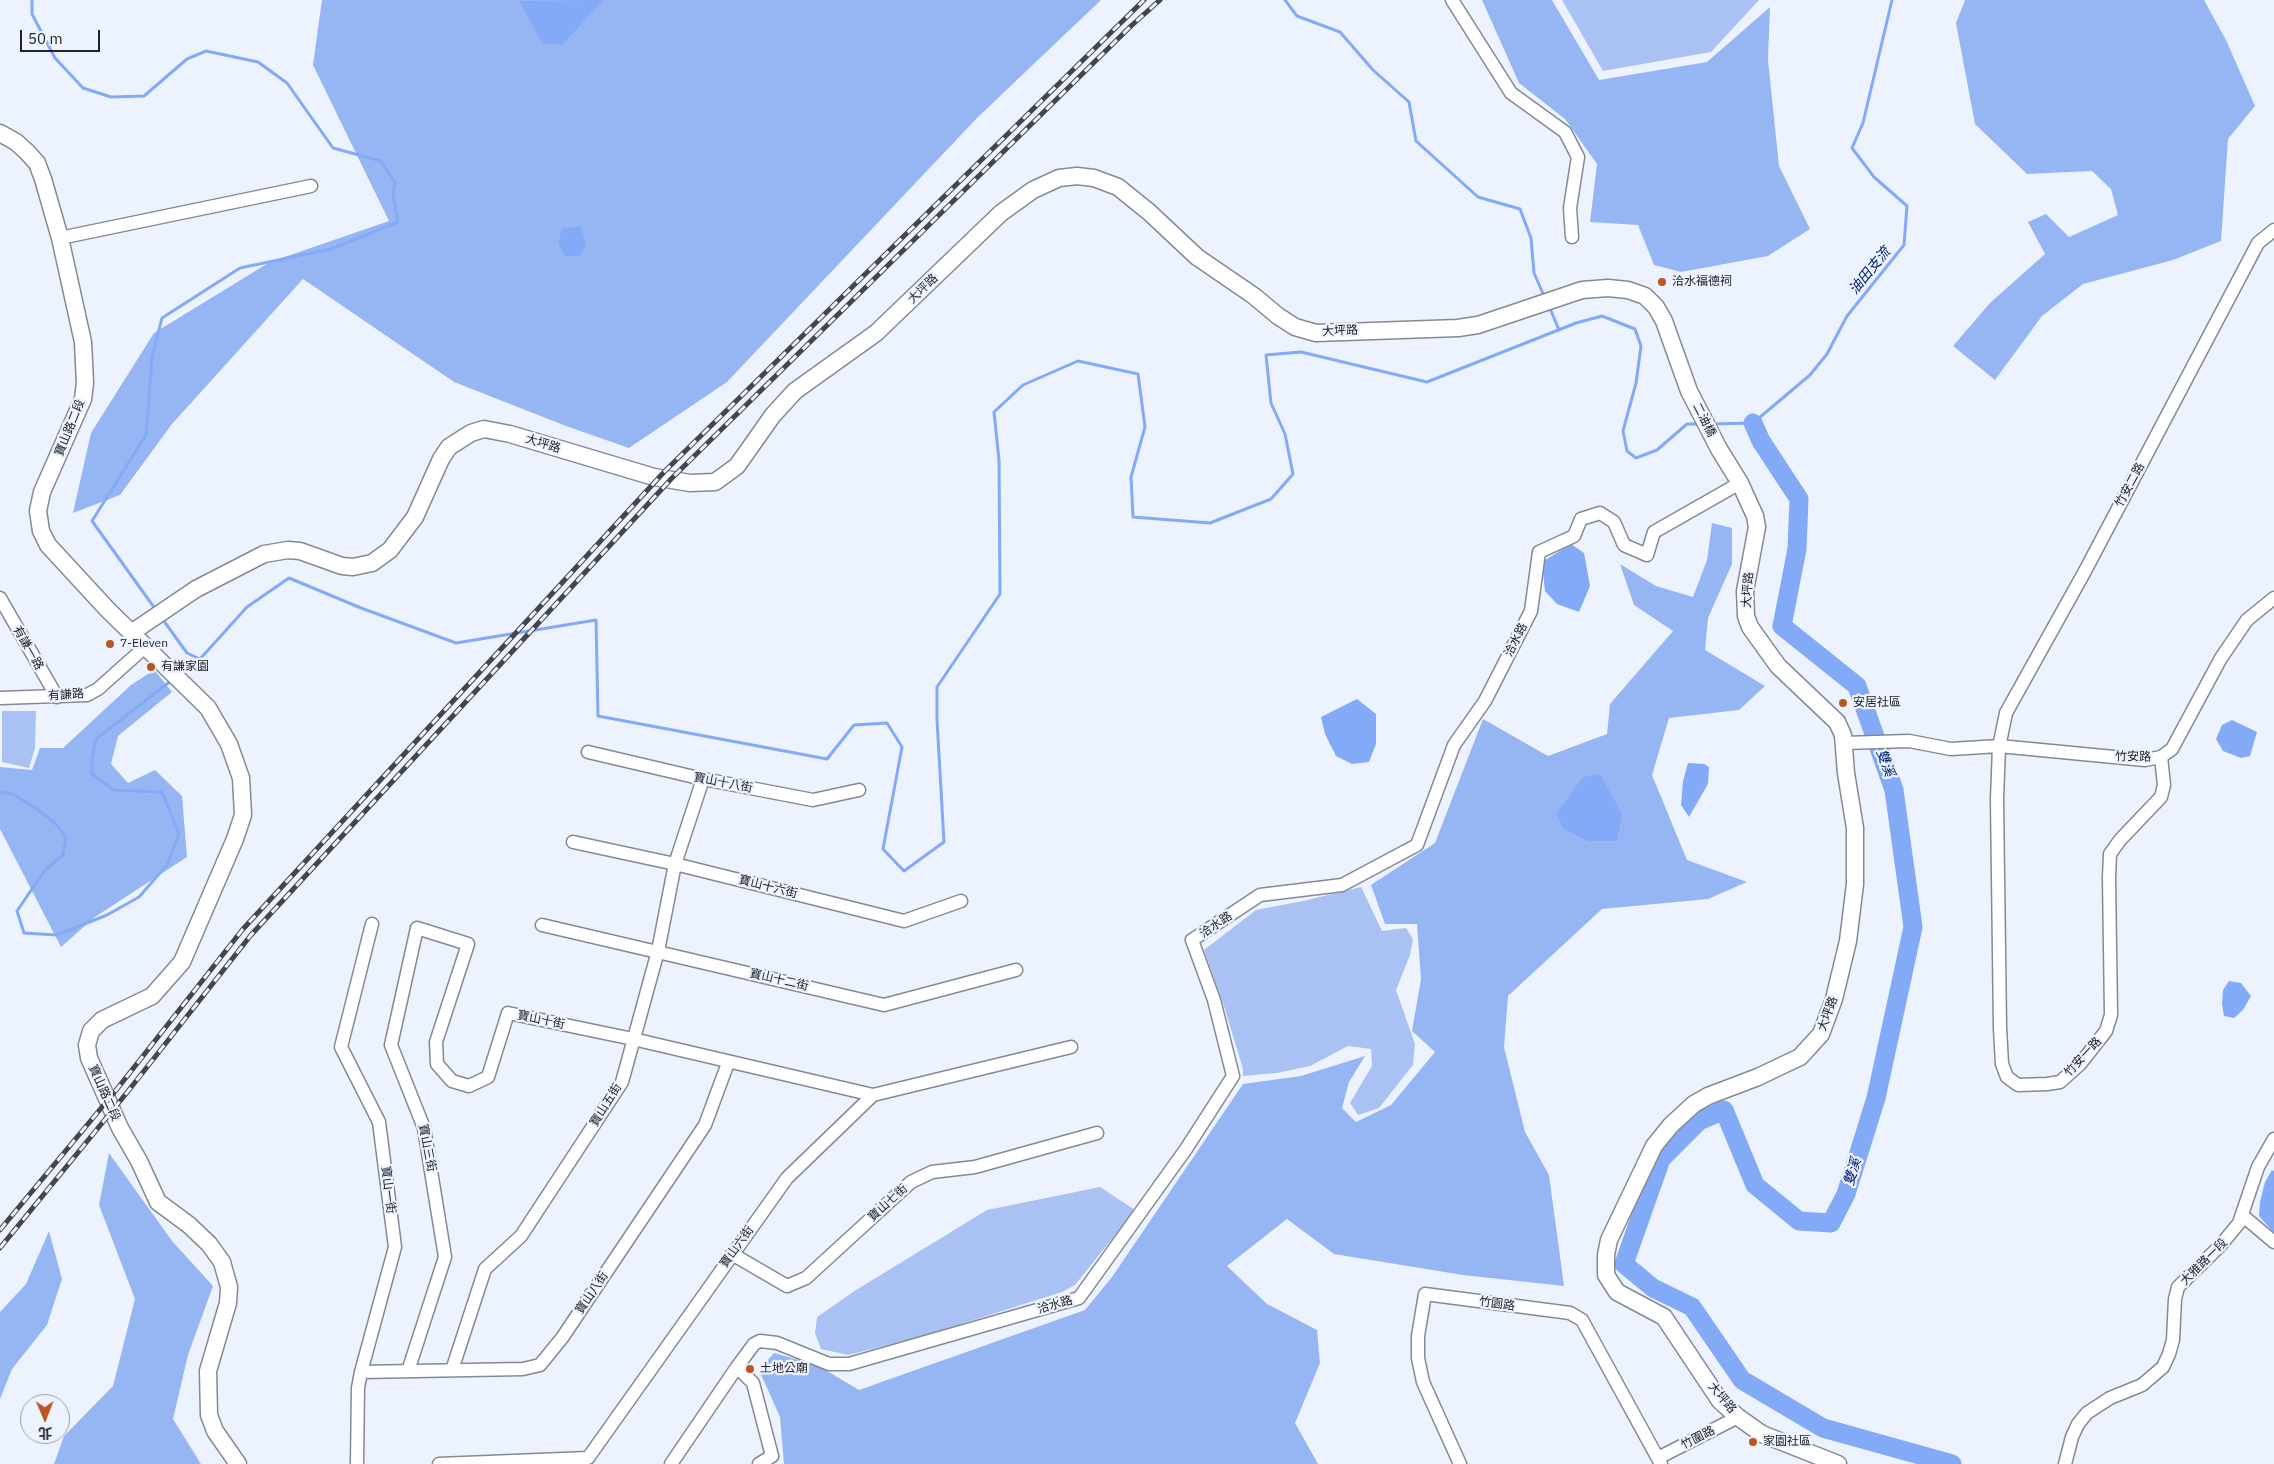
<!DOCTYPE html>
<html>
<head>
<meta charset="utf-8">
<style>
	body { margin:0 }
	#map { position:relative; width:2274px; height:1464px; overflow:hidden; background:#edf3fe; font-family:"IBM Plex Sans","Noto Sans TC",sans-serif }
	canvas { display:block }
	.north { position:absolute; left:20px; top:1394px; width:50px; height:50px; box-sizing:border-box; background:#edf3fe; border:1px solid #9b9fa8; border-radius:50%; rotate:179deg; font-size:14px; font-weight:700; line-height:20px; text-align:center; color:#202226 }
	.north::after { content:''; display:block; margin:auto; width:18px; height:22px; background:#ba5621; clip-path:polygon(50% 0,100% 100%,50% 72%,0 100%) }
	.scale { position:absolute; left:20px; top:30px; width:80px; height:22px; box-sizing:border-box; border:2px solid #202226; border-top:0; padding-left:6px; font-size:15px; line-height:18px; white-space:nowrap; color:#202226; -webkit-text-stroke:4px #edf3fe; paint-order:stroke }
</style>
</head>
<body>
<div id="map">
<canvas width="2274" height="1464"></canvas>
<div class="north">北</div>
<div class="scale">50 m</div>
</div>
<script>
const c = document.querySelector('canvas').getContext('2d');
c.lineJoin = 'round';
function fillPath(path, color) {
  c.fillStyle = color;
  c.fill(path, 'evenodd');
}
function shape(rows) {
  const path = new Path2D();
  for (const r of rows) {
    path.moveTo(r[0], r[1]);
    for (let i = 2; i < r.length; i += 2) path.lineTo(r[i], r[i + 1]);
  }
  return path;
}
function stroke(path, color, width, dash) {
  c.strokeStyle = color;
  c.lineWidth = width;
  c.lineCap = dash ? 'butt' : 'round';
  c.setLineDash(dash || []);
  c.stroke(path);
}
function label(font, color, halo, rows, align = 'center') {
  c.font = font + ' "IBM Plex Sans","Noto Sans TC",sans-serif';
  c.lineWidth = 4.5;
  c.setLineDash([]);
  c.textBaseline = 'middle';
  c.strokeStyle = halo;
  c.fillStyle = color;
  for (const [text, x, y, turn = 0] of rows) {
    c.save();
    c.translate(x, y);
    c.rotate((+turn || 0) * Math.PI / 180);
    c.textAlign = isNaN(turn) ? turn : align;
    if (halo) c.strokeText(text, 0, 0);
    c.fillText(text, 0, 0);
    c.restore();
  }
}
fillPath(shape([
	[1562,0,1759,0,1711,52,1603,71],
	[2,711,36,711,35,748,29,768,2,762],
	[1361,887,1382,931,1406,928,1413,939,1410,955,1396,990,1415,1044,1413,1065,1379,1108,1358,1115,1350,1103,1372,1066,1371,1049,1348,1046,1310,1066,1277,1073,1243,1076,1243,1069,1224,1006,1204,950,1256,910,1303,901],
	[1100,1187,1135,1210,1075,1285,1062,1292,923,1336,848,1355,821,1349,815,1333,817,1317,856,1290,987,1210]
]), '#a9c2f3');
fillPath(shape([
	[322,0,1101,0,977,118,727,382,629,448,566,426,454,382,303,279,172,424,120,495,73,513,91,433,154,333,270,262,389,221,313,65],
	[1482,0,1552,0,1599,80,1707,62,1770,7,1768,60,1779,166,1810,229,1768,256,1681,272,1654,265,1638,225,1590,222,1597,164,1565,119,1519,83],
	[1965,0,2204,0,2226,40,2255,106,2228,139,2221,241,2173,260,2083,284,2042,316,1995,380,1953,346,1990,303,2045,254,2028,222,2046,214,2069,237,2118,215,2111,189,2092,171,2027,174,1975,124,1956,23],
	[1712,523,1732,528,1732,564,1708,618,1705,650,1765,686,1739,710,1669,718,1652,775,1687,860,1747,882,1708,899,1602,909,1508,996,1504,1047,1525,1132,1549,1175,1564,1286,1463,1275,1334,1254,1287,1219,1227,1266,1267,1304,1317,1330,1320,1363,1295,1423,1318,1464,784,1464,780,1417,759,1370,774,1353,817,1365,859,1390,1085,1310,1112,1277,1243,1084,1301,1076,1365,1056,1349,1082,1342,1108,1356,1122,1391,1105,1435,1052,1412,1031,1421,979,1417,924,1385,924,1371,885,1435,843,1483,719,1548,756,1607,734,1610,704,1673,631,1634,605,1620,564,1656,586,1693,597,1707,560],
	[156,672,172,692,118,736,111,764,128,783,155,770,182,796,187,857,95,917,61,947,0,829,0,767,32,770,40,748,63,748,131,685,148,674],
	[109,1153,172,1241,213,1286,188,1355,173,1419,201,1464,54,1464,64,1436,113,1386,135,1299,99,1205],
	[49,1231,62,1279,47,1325,12,1369,0,1399,0,1312,26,1284]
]), '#96b6f3');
fillPath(shape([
	[603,0,562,45,542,43,519,1],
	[581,226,586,244,581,255,566,257,558,243,562,229],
	[1571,544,1584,553,1590,586,1579,612,1557,604,1545,591,1542,562],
	[1357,699,1376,714,1376,744,1369,762,1352,764,1336,756,1325,734,1321,717],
	[2232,720,2257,732,2250,756,2241,758,2223,751,2216,739,2222,725],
	[1688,763,1704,764,1709,767,1708,784,1689,817,1681,805,1683,781],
	[1600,774,1622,814,1617,841,1588,841,1564,829,1556,814,1583,777],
	[2229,981,2241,983,2251,996,2243,1010,2234,1018,2224,1016,2222,1004,2223,990],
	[2272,1170,2274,1171,2274,1233,2259,1216,2260,1202,2265,1182]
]), '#83aaf6');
stroke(shape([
	[32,0,32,14,55,58,83,88,111,97,144,96,187,59,206,51,258,62,287,83,333,148,381,161,395,183,393,194,398,222,331,249,240,268,162,318,152,357,146,435,92,521,156,610],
	[1285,0,1297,16,1340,32,1373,70,1409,102,1416,141,1478,197,1520,209,1531,238,1534,273,1545,298],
	[1549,306,1559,330],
	[1712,424,1753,423,1810,375,1827,354,1847,316,1904,245,1907,206,1874,177,1852,148,1863,123,1892,0],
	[161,617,187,653,200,659,247,607,289,578,361,608,456,643,596,620,598,716,827,759,854,725,887,723,902,747,883,849,904,871,944,842,937,720,937,687,1000,594,999,460,994,412,1023,385,1078,361,1138,374,1145,427,1131,477,1133,517,1210,523,1271,499,1293,474,1285,434,1271,403,1266,355,1301,352,1427,382,1576,323,1602,316,1635,329,1641,346,1636,383,1623,431,1627,451,1636,458,1657,450,1687,424,1701,424],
	[181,673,200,659],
	[0,792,13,794,37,809,56,824,66,838,63,855,45,870,17,911,24,933,57,935,107,915,139,897,167,865,179,834,162,792,114,790,92,774,92,758,96,739,172,680]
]), '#83aaf6', 3);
stroke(shape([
	[1753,423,1761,441,1799,499,1797,549,1782,626,1857,686,1894,790,1913,927,1876,1098,1846,1194,1831,1223,1799,1221,1755,1185,1724,1110,1699,1121,1661,1159,1624,1264,1653,1288,1692,1307,1742,1380,1823,1428,1952,1464]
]), '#83aaf6', 19);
const minor = shape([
	[1452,0,1511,93,1565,132,1578,157,1570,208,1572,237],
	[60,238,311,186],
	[0,598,57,697],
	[0,698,87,695,98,689,145,647],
	[1844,743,1909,741,1951,749,1999,746,2145,760,2161,757,2172,749,2221,658,2247,620,2274,598],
	[588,752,703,779,813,800,859,790],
	[2161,757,2164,785,2161,797,2120,840,2110,854,2109,877,2111,1015,2106,1031,2080,1064,2060,1082,2047,1084,2018,1085,2007,1077,2002,1064,2000,1028,1997,799,1999,747,2006,713,2085,571,2258,243,2274,230],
	[573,842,675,864,904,921,961,901],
	[542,925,884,1005,1016,970],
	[2242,1215,2274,1242],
	[732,1254,787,1286,806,1278,911,1182,932,1172,975,1167,1097,1133],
	[737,1367,753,1383,772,1456,759,1464],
	[452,1370,485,1269,521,1236,622,1082,658,951,675,864,703,779],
	[408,1371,445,1257,424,1128,391,1045,417,928,468,944,436,1042,437,1064,452,1081,469,1086,488,1077,508,1013,633,1039,873,1095],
	[361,1372,523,1369,540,1365,562,1338,705,1125,728,1063],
	[1658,1458,1738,1417],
	[357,1464,358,1388,361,1372,395,1247,379,1122,341,1047,372,924],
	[439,1464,588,1458,787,1178,873,1095,1071,1047],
	[671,1464,737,1367,754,1344,760,1341,777,1343,829,1364,849,1364,1079,1298,1186,1149,1233,1076,1214,1000,1192,940,1260,895,1342,885,1417,845,1454,745,1485,701,1531,611,1539,552,1574,536,1581,519,1600,513,1614,522,1624,545,1647,555,1654,532,1740,483],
	[1460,1464,1423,1382,1418,1358,1418,1336,1425,1294,1570,1313,1582,1320,1661,1464],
	[2065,1464,2072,1437,2078,1424,2087,1413,2110,1398,2142,1385,2163,1367,2169,1354,2173,1340,2175,1299,2178,1287,2220,1246,2239,1223,2258,1167,2274,1139]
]);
const tertiary = shape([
	[0,133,16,142,27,152,37,163,43,179,60,238,83,342,85,383,83,399,42,492,38,511,41,531,48,545,107,609,208,708,229,744,241,778,243,815,235,839,182,962,152,996,102,1020,91,1031,87,1045,89,1058,120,1128,139,1161,158,1202,189,1225,209,1244,222,1262,229,1287,228,1303,208,1371,209,1415,215,1431,238,1464],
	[131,633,196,589,264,554,288,550,300,551,342,566,353,567,372,563,390,550,415,517,441,459,449,447,471,433,484,429,510,434,654,477,690,483,715,482,737,466,773,415,795,391,876,333,1001,213,1033,190,1059,178,1077,176,1094,178,1118,187,1149,212,1197,257,1254,296,1278,316,1295,327,1316,333,1458,328,1478,325,1582,290,1608,288,1628,290,1645,296,1656,307,1664,321,1689,391,1719,449,1740,483,1755,516,1757,527,1745,591,1746,616,1750,627,1778,666,1837,722,1843,735,1846,773,1855,828,1855,884,1848,941,1834,999,1821,1034,1800,1057,1758,1077,1708,1096,1694,1104,1671,1125,1654,1146,1609,1240,1606,1255,1606,1275,1617,1292,1664,1317,1720,1401,1738,1417,1762,1434,1838,1464]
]);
stroke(minor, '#848993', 15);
stroke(tertiary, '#848993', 19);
stroke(minor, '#fff', 12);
stroke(tertiary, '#fff', 16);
const rail = shape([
	[0,1230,117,1089,243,929,665,471,1144,0],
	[0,1248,125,1095,251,935,672,478,1131,26,1160,0]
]);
stroke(rail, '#43464b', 5);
stroke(rail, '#edf3fe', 3, [9]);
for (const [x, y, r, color] of [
	[1662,282,5,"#ba5621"],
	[110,644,5,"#ba5621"],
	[151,667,5,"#ba5621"],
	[1843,703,5,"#ba5621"],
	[750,1369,5,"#ba5621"],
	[1753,1442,5,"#ba5621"]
]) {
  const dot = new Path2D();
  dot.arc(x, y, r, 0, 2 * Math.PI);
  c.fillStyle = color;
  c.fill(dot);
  stroke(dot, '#edf3fe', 2);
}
label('12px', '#202226', '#edf3fe', [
	["洽水福德祠",1672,282],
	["7-Eleven",120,644],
	["有謙家園",161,667],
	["安居社區",1853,703],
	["土地公廟",760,1369],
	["家園社區",1763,1442]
], 'left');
label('12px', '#202226', '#edf3fe', [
	["大坪路",923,289,-44],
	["大坪路",1340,331,-3],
	["二油橋",1704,420,63],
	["寶山路二段",70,428,-68],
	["大坪路",543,444,17],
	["竹安二路",2130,485,-62],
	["大坪路",1748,590,-86],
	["洽水路",1516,640,-63],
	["有謙一路",28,648,60],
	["有謙路",66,695,-4],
	["竹安路",2133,757,1],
	["寶山十八街",723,783,11],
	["寶山十六街",768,887,14],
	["洽水路",1216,925,-34],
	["寶山十二街",779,980,13],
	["大坪路",1828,1014,-70],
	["寶山十街",541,1020,12],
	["竹安一路",2083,1057,-47],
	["寶山路二段",104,1093,66],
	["寶山五街",606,1105,-58],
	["寶山三街",427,1148,79],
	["寶山一街",388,1190,83],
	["寶山七街",888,1203,-42],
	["寶山六街",737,1247,-54],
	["大雅路一段",2204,1262,-45],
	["寶山八街",592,1293,-56],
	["竹園路",1497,1304,8],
	["洽水路",1055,1305,-16],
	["大坪路",1722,1398,50],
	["竹圍路",1698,1438,-27]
]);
label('italic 14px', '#012075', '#edf3fe', [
	["油田支流",1870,271,-51],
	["雙溪",1885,763,70],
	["雙溪",1853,1172,-73]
]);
</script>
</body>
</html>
